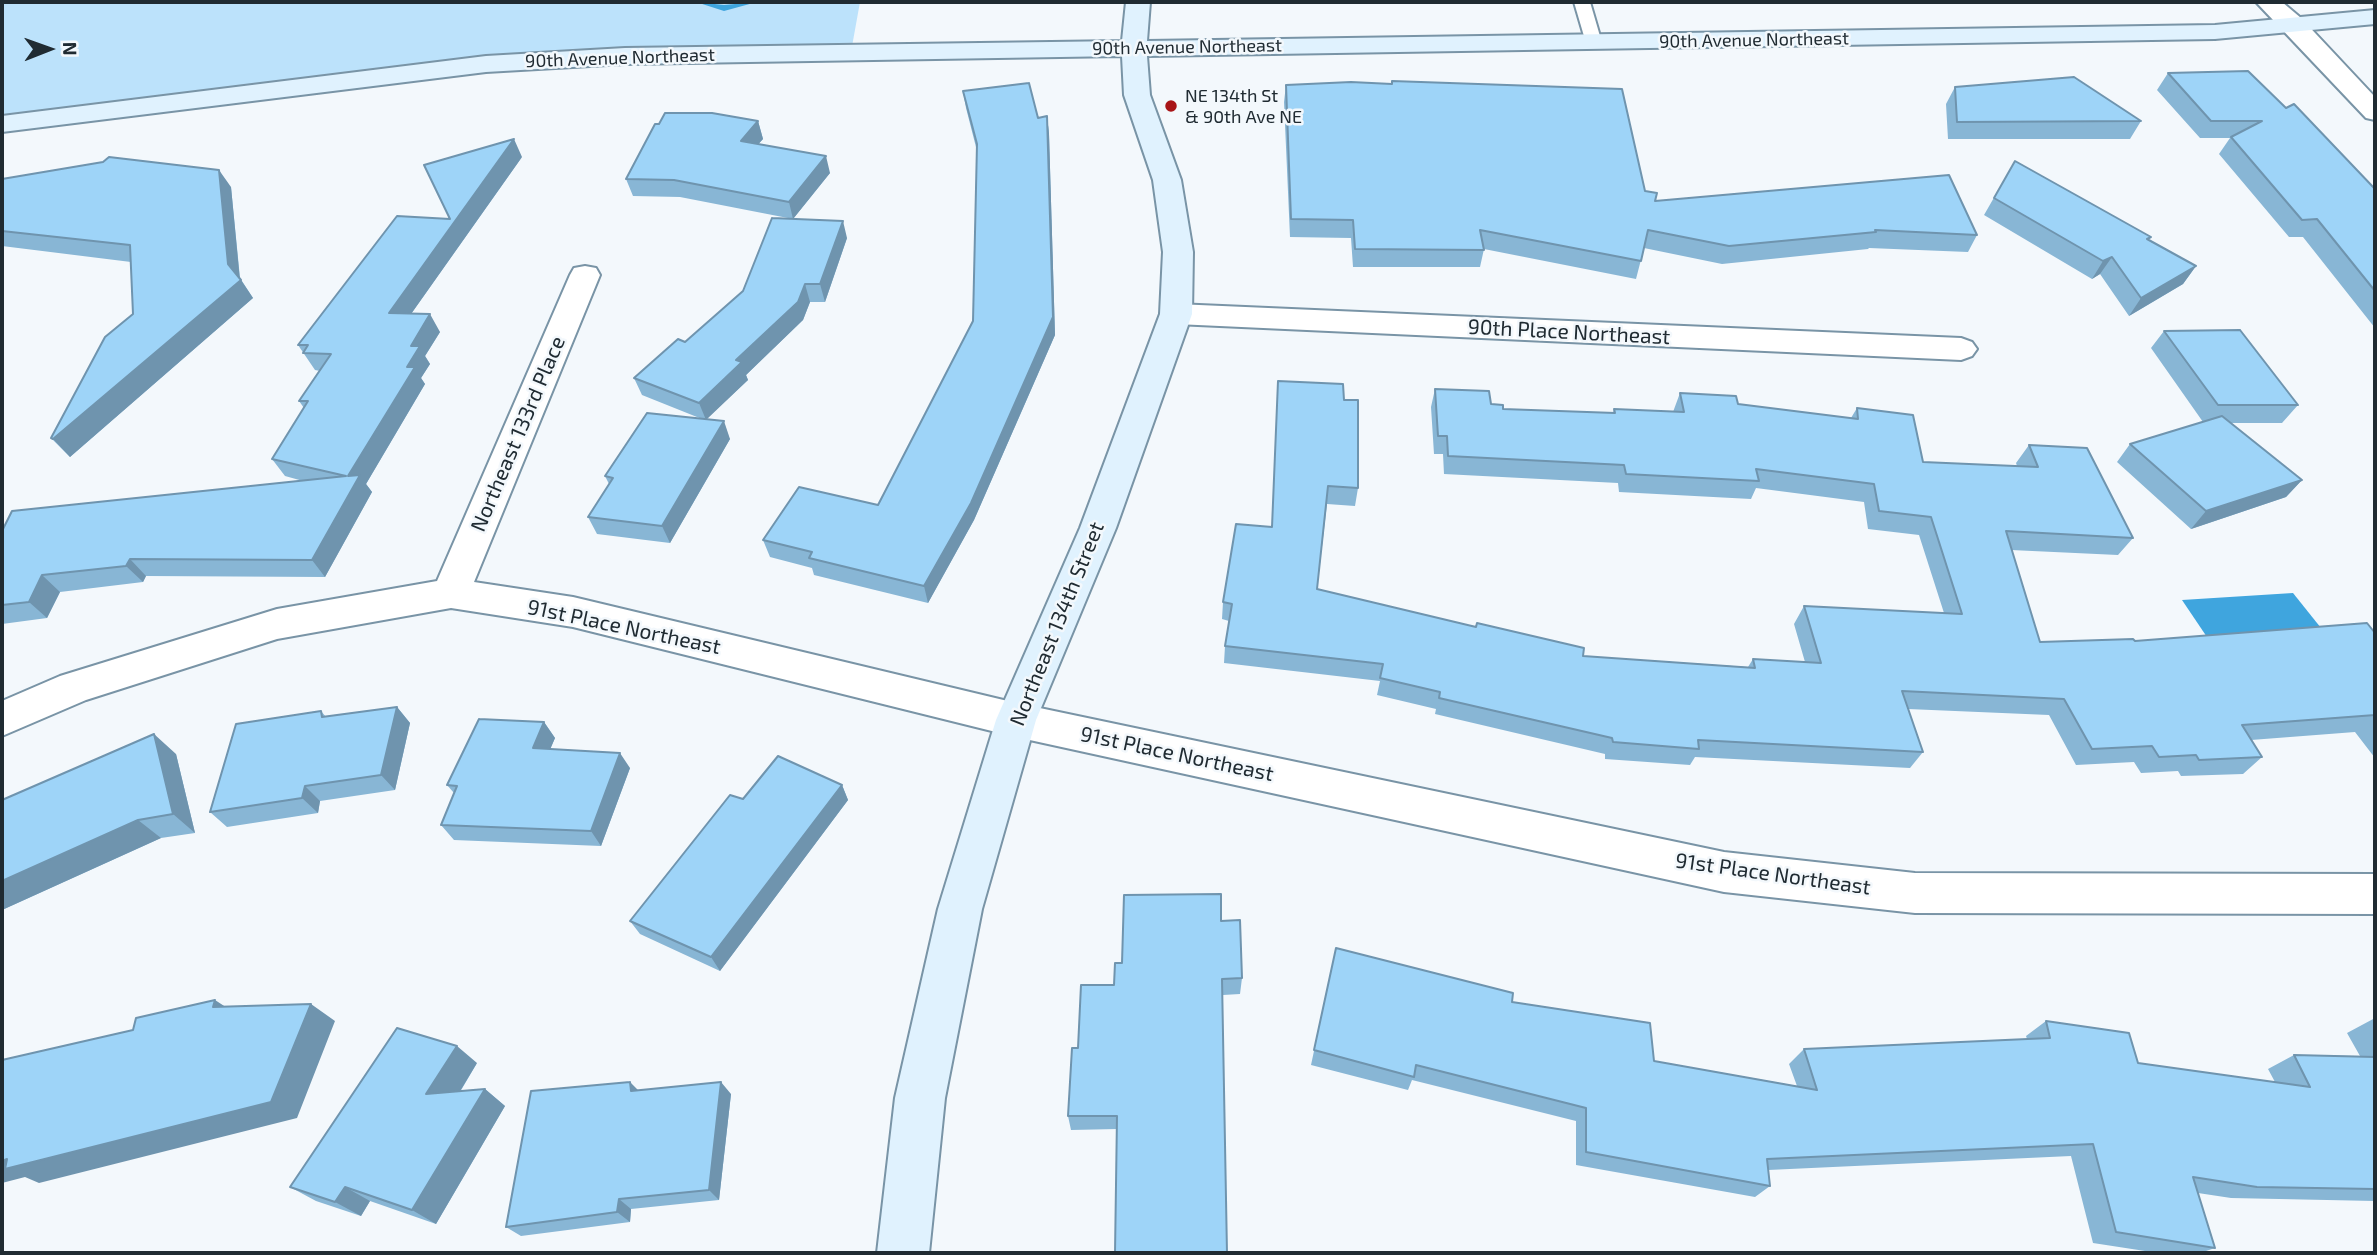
<!DOCTYPE html>
<html>
<head>
<meta charset="utf-8">
<style>
	body { margin:0 }
	#map { position:relative; width:2377px; height:1255px; overflow:hidden; background:#f3f8fc; font-family:"Exo 2",sans-serif }
	canvas { display:block }
	.frame { position:absolute; inset:0; border:4px solid #202b32; pointer-events:none }
	.north { position:absolute; left:14px; top:14px; width:70px; height:70px; -webkit-text-stroke:5px #f3f8fc; paint-order:stroke; rotate:89deg; font-size:19px; font-weight:700; line-height:28px; text-align:center; color:#202b32 }
	.north::after { content:''; display:block; margin:auto; width:24px; height:32px; background:#202b32; clip-path:polygon(50% 0,100% 100%,50% 72%,0 100%) }
</style>
</head>
<body>
<div id="map">
<canvas width="2377" height="1255"></canvas>
<div class="frame"></div>
<div class="north">N</div>
</div>
<script>
const c = document.querySelector('canvas').getContext('2d');
c.lineJoin = 'round';
function fillPath(path, color) {
  c.fillStyle = color;
  c.fill(path, 'evenodd');
}
function shape(rows) {
  const path = new Path2D();
  for (const r of rows) {
    path.moveTo(r[0], r[1]);
    for (let i = 2; i < r.length; i += 2) path.lineTo(r[i], r[i + 1]);
  }
  return path;
}
function stroke(path, color, width, dash) {
  c.strokeStyle = color;
  c.lineWidth = width;
  c.lineCap = dash ? 'butt' : 'round';
  c.setLineDash(dash || []);
  c.stroke(path);
}
function label(font, color, halo, rows, align = 'center') {
  c.font = font + ' "Exo 2",sans-serif';
  c.lineWidth = 5;
  c.setLineDash([]);
  c.textBaseline = 'middle';
  c.strokeStyle = halo;
  c.fillStyle = color;
  for (const [text, x, y, turn = 0] of rows) {
    c.save();
    c.translate(x, y);
    c.rotate((+turn || 0) * Math.PI / 180);
    c.textAlign = isNaN(turn) ? turn : align;
    if (halo) c.strokeText(text, 0, 0);
    c.fillText(text, 0, 0);
    c.restore();
  }
}
fillPath(shape([
	[2,2,860,2,851,52,625,56,310,84,2,124]
]), '#bce2fb');
fillPath(shape([
	[2293,593,2329,638,2213,646,2182,600]
]), '#3fa5de');
fillPath(shape([
	[696,2,724,5,757,2,724,11,696,2]
]), '#3fa5de');
const lane = shape([
	[1574,2,1590,2,1602,43,1600,46,1588,46,1586,43,1574,2]
]);
const street = shape([
	[2256,2,2282,2,2301,18,2375,97,2375,120,2366,118,2256,2],
	[585,266,596,268,600,275,474,582,573,597,1016,703,1724,852,1915,873,2375,874,2375,914,1915,913,1724,892,1016,737,573,627,451,608,277,639,86,700,2,736,2,701,60,676,277,609,437,581,570,275,574,268,585,266],
	[1176,304,1961,338,1972,342,1977,349,1972,356,1961,360,1176,324,1165,321,1160,314,1165,307,1176,304]
]);
const secondary = shape([
	[1126,2,1150,2,1147,41,2215,25,2375,10,2375,24,2215,39,1147,56,1150,95,1181,180,1193,252,1192,314,1116,528,1036,720,982,909,945,1098,929,1253,877,1253,895,1098,938,909,996,720,1080,528,1160,314,1163,252,1153,180,1124,95,1122,56,625,64,486,72,2,132,2,116,486,56,625,48,1122,41,1126,2]
]);
stroke(lane, '#7994a6', 4);
stroke(street, '#7994a6', 4);
stroke(secondary, '#7994a6', 4);
fillPath(lane, '#fff');
fillPath(street, '#fff');
fillPath(secondary, '#e0f2fe');
fillPath(shape([
	[2168,73,2286,108,2375,189,2375,328,2303,237,2289,237,2219,154,2230,138,2200,138,2157,90],
	[1286,85,1645,191,1655,201,1977,235,1968,252,1869,248,1868,249,1722,264,1644,248,1636,279,1484,249,1480,267,1353,267,1351,238,1290,237,1284,102],
	[1955,87,2141,121,2130,139,1948,139,1946,104],
	[963,91,1038,118,1047,116,1049,134,1055,335,974,520,928,603,814,575,812,568,770,557,763,540,878,505,973,321,977,151,966,108],
	[758,121,763,139,758,144,830,173,793,219,847,238,825,302,810,302,803,320,746,375,748,380,706,419,730,439,670,543,597,534,588,517,609,484,605,476,702,419,642,395,634,378,685,342,743,291,793,219,680,197,633,196,626,179],
	[522,157,411,314,440,332,425,356,430,364,421,378,425,384,366,484,372,492,325,577,146,576,143,582,60,592,47,618,2,624,2,531,303,481,285,476,272,459,304,408,299,401,320,371,315,370,298,345,450,219],
	[2015,161,2151,237,2149,240,2196,266,2183,284,2129,316,2100,274,2092,279,1984,215],
	[2,179,231,187,240,278,253,298,70,457,51,438,133,314,131,262,2,246],
	[2164,331,2298,405,2282,423,2230,423,2302,480,2286,497,2191,529,2117,462,2130,444,2203,422,2151,348],
	[1278,381,1344,400,1358,488,1355,506,1327,504,1317,589,1583,656,1748,667,1753,659,1805,662,1794,624,1804,606,1944,613,1919,535,1868,529,1864,502,1756,488,1751,499,1619,492,1618,483,1444,474,1443,454,1434,454,1431,407,1435,389,1491,404,1503,409,1613,413,1614,409,1673,412,1680,393,1738,404,1851,418,1857,408,1923,462,2017,466,2016,463,2029,445,2133,538,2118,555,2011,550,2040,642,2135,641,2375,633,2375,758,2355,732,2251,740,2262,757,2243,774,2181,776,2178,771,2141,773,2134,762,2076,765,2049,715,1908,709,1923,752,1910,768,1695,757,1690,765,1605,759,1605,754,1435,714,1436,709,1377,695,1380,681,1224,663,1225,646,1229,621,1222,619,1223,602,1272,527],
	[397,707,410,723,395,790,320,801,318,813,227,827,210,812,321,711,326,717],
	[544,722,555,738,550,749,630,768,601,846,454,840,441,825,454,793,447,785],
	[176,754,195,833,161,838,2,910,2,800],
	[842,785,848,800,720,971,640,934,630,921,743,799],
	[1221,921,1242,978,1240,994,1223,995,1117,1129,1071,1130,1068,1116,1078,1048,1114,985,1122,963],
	[1336,948,1512,1002,1654,1061,1797,1086,1789,1064,1804,1049,2027,1039,2026,1036,2046,1021,2138,1063,2275,1082,2268,1069,2294,1055,2360,1056,2347,1033,2375,1018,2375,1201,2231,1198,2198,1193,2215,1248,2200,1253,2158,1253,2093,1243,2071,1156,1768,1170,1770,1186,1755,1197,1576,1165,1576,1121,1412,1080,1408,1090,1311,1065],
	[477,1063,460,1092,485,1089,505,1106,436,1224,370,1201,361,1216,316,1201,290,1187],
	[639,1091,731,1094,719,1200,631,1209,630,1222,521,1236,506,1227]
]), '#88b6d5');
fillPath(shape([
	[1047,116,1049,134,1055,335,974,520,928,603,924,586],
	[758,121,763,139,746,158,741,141],
	[514,139,522,157,399,331,389,313],
	[826,156,830,173,793,219,789,202],
	[219,170,231,187,240,281,241,280,253,298,70,457,53,439,228,264],
	[843,221,847,238,825,302,820,284],
	[2112,257,2100,274,2092,279,2103,261],
	[2196,266,2183,284,2129,316,2141,298],
	[805,284,810,302,803,320,746,375,748,380,706,420,699,403],
	[430,314,440,332,425,356,430,364,421,378,425,384,366,484,372,492,325,577,312,560,348,476,407,367,411,346],
	[724,421,730,439,670,543,662,526],
	[2302,480,2286,497,2191,529,2206,511],
	[130,559,146,576,143,582,126,566],
	[42,575,60,592,47,618,29,602],
	[397,707,410,723,395,790,381,775],
	[544,722,555,738,544,764,533,748],
	[154,734,176,754,195,833,173,814],
	[620,753,630,768,601,846,591,831],
	[842,785,848,800,720,971,711,957],
	[305,786,320,801,318,813,302,798],
	[138,820,161,838,2,910,2,881],
	[215,1000,241,1017,213,1007],
	[311,1004,335,1021,297,1118,39,1183,25,1177,2,1183,2,1161],
	[457,1046,477,1063,448,1111,426,1094],
	[630,1082,642,1094,631,1091],
	[721,1082,731,1094,719,1200,709,1190],
	[485,1089,505,1106,436,1224,412,1210],
	[345,1187,370,1201,361,1216,335,1202],
	[619,1199,631,1209,630,1222,617,1212]
]), '#6f94ae');
const building = shape([
	[2248,71,2286,108,2294,104,2375,189,2375,291,2317,219,2302,220,2231,137,2262,121,2211,121,2168,73,2248,71],
	[2074,77,2141,121,1957,122,1955,87,2074,77],
	[1392,81,1622,89,1645,191,1657,193,1655,201,1949,175,1977,235,1875,230,1876,232,1729,246,1648,230,1641,261,1480,230,1484,250,1355,249,1353,220,1291,219,1286,85,1351,82,1392,84,1392,81],
	[1029,83,1038,118,1047,116,1053,317,971,503,924,586,809,558,812,552,763,540,799,487,878,505,973,321,977,144,963,91,1029,83],
	[665,113,712,113,758,121,741,141,826,156,789,202,674,180,626,179,655,124,659,124,665,113],
	[514,139,389,313,430,314,411,346,420,346,407,367,415,367,348,476,360,475,312,560,130,559,126,566,42,575,29,602,2,605,2,531,12,511,346,476,272,459,308,401,299,401,331,354,303,353,308,345,298,345,397,216,450,219,424,165,514,139],
	[109,157,219,170,228,264,241,280,53,439,51,438,105,337,133,314,130,245,2,231,2,179,103,162,109,157],
	[2015,161,2151,237,2147,239,2196,266,2141,298,2112,257,2103,261,1994,198,2015,161],
	[772,218,843,221,820,284,805,284,798,302,736,360,742,362,699,403,634,378,678,339,685,342,743,291,772,218],
	[2240,330,2298,405,2218,405,2164,331,2240,330],
	[1278,381,1343,384,1344,400,1358,400,1358,488,1328,486,1317,589,1476,627,1477,623,1584,648,1583,656,1755,668,1753,659,1821,663,1804,606,1962,614,1931,517,1879,511,1874,484,1756,469,1759,481,1626,474,1624,465,1448,456,1447,436,1438,436,1435,389,1489,391,1491,404,1503,405,1503,409,1615,413,1614,409,1684,412,1680,393,1736,396,1738,404,1858,419,1857,408,1913,415,1923,462,2038,467,2029,445,2087,448,2133,538,2006,531,2040,642,2133,639,2135,641,2367,623,2375,633,2375,715,2242,725,2262,757,2199,760,2196,755,2159,757,2152,746,2092,749,2064,699,1902,691,1923,752,1698,740,1699,749,1613,742,1612,738,1439,698,1440,692,1380,678,1383,664,1225,646,1232,604,1223,602,1236,524,1272,527,1278,381],
	[647,413,724,421,662,526,588,517,613,478,605,476,647,413],
	[2222,416,2302,480,2206,511,2130,444,2222,416],
	[397,707,381,775,305,786,302,798,210,812,236,724,321,711,322,717,397,707],
	[479,719,544,722,533,748,620,753,591,831,441,825,457,786,447,785,479,719],
	[154,734,173,814,138,820,2,881,2,800,154,734],
	[778,756,842,785,711,957,630,921,730,795,743,799,778,756],
	[1221,894,1221,921,1240,920,1242,978,1222,979,1227,1253,1115,1253,1117,1116,1068,1116,1072,1048,1078,1048,1081,985,1114,985,1115,963,1122,963,1124,895,1221,894],
	[1336,948,1513,993,1512,1002,1650,1023,1654,1061,1817,1090,1804,1049,2050,1038,2046,1021,2129,1033,2138,1063,2310,1087,2294,1055,2375,1057,2375,1189,2257,1187,2193,1177,2215,1248,2116,1232,2093,1144,1767,1159,1770,1186,1586,1152,1586,1108,1416,1065,1414,1077,1314,1050,1336,948],
	[215,1000,213,1007,311,1004,271,1102,5,1169,7,1159,2,1161,2,1060,133,1030,136,1018,215,1000],
	[397,1028,457,1046,426,1094,485,1089,412,1210,345,1187,335,1202,290,1187,397,1028],
	[630,1082,631,1091,721,1082,709,1190,619,1199,617,1212,506,1227,531,1091,630,1082]
]);
fillPath(building, '#9ed4f8');
stroke(building, '#6f94ae', 2);
for (const [x, y, r, color] of [
	[1171,106,7,"#a81417"]
]) {
  const dot = new Path2D();
  dot.arc(x, y, r, 0, 2 * Math.PI);
  c.fillStyle = color;
  c.fill(dot);
  stroke(dot, '#f3f8fc', 2.5);
}
label('18px', '#202b32', '#f3f8fc', [
	["90th Avenue Northeast",1754,40,-1],
	["90th Avenue Northeast",1187,47,-1],
	["90th Avenue Northeast",620,58,-2]
]);
label('18px', '#202b32', '#f3f8fc', [
	["NE 134th St",1185,96],
	["& 90th Ave NE",1185,117]
], 'left');
label('21px', '#202b32', '#f3f8fc', [
	["90th Place Northeast",1569,332,3],
	["Northeast 133rd Place",518,434,-67],
	["Northeast 134th Street",1057,624,-68],
	["91st Place Northeast",624,627,12],
	["91st Place Northeast",1177,754,12],
	["91st Place Northeast",1773,874,8]
]);
</script>
</body>
</html>
